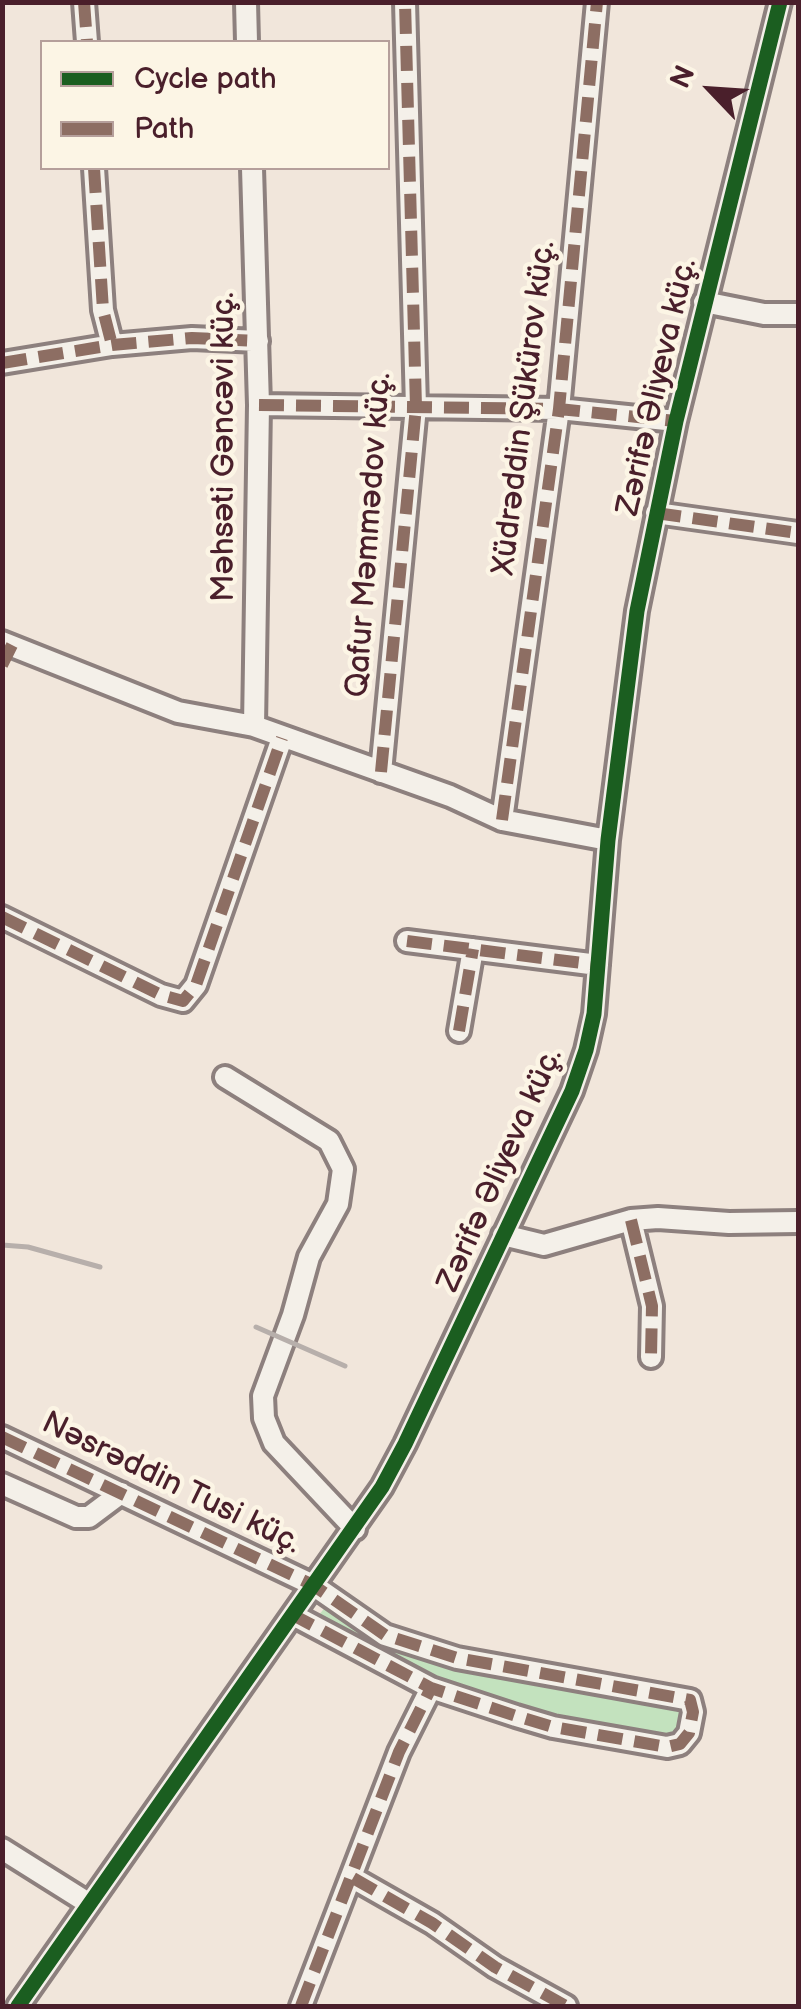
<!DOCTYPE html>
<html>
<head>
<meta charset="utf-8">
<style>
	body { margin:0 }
	#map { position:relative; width:801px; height:2009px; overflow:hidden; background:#f1e6db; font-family:"Balsamiq Sans",sans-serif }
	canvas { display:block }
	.frame { position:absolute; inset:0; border:5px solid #4a1f2b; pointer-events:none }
	.legend { position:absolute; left:40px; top:40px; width:350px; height:130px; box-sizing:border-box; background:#fcf5e5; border:2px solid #b59f9b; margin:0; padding:12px 18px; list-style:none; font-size:30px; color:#4a1f2b }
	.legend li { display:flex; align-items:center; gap:20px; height:50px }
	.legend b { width:50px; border:2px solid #b59f9b }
	.north { position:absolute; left:661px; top:40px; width:100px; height:100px; -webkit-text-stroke:8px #fcf5e5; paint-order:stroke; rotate:295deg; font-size:28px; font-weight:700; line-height:40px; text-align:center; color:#4a1f2b }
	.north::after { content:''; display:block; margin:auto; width:35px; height:45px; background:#4a1f2b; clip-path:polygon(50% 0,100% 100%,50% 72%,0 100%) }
</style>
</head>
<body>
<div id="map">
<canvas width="801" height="2009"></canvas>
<div class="frame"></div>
<ul class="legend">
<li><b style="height:12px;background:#1b5e20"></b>Cycle path</li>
<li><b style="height:12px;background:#8d6e63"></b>Path</li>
</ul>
<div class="north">N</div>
</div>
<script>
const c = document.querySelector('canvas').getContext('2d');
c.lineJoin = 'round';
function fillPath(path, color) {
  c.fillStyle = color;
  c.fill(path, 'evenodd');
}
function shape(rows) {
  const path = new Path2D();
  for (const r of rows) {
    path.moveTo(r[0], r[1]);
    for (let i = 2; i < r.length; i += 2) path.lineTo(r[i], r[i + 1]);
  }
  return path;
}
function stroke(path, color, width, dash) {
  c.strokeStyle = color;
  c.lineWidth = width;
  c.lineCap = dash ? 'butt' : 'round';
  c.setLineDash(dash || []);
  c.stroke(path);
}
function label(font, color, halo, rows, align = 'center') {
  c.font = font + ' "Balsamiq Sans",sans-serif';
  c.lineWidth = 9;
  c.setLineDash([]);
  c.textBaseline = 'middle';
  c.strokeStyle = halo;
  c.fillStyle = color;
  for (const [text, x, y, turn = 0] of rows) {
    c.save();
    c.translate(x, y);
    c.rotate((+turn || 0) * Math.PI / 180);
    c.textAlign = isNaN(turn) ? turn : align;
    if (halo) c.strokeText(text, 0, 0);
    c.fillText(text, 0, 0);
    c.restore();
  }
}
fillPath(shape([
	[330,1601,379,1638,679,1704,681,1725,671,1738,660,1740,513,1705,411,1671,315,1620]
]), '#c3e2be');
const minor = shape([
	[84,2,87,42],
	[246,2,247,42],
	[94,168,103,310,112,345],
	[252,168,259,405,254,726],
	[704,302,764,314,798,314],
	[2,363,112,345,192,338,258,341],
	[259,405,559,409,676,421],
	[656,513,798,533],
	[2,642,178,712,254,726,450,796,502,820,608,840],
	[381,772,416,407,405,2],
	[502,820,559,409,597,2],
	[2,917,161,995,183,1001,196,985,282,738],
	[407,941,598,965],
	[459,1031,473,949],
	[225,1077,329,1141,343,1169,338,1204,309,1257,293,1315,263,1396,264,1418,274,1443,355,1529],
	[631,1220,652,1306,651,1357],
	[503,1235,544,1245,631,1220,658,1218,729,1223,798,1222],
	[2,1437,313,1585,385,1635,457,1658,690,1700,693,1712,689,1733,680,1744,667,1747,553,1727,516,1716,431,1688,293,1615],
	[2,1484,76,1517,89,1517,121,1493],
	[2,1849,88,1903],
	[353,1878,432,1923,495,1967,566,2006],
	[18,2006,382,1487,405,1444,572,1091,586,1050,594,1014,608,840,637,611,676,421,780,2],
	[301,2006,399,1752,431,1688]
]);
stroke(minor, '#8d807e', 28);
stroke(minor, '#f4f0e9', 20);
stroke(shape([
	[2,1245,28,1247,100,1267],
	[256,1327,345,1366]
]), '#b7afab', 5);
stroke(shape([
	[84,2,87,42],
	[94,168,103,310,112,345],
	[2,363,112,345,192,338,258,341],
	[259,405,559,409,676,421],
	[656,513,798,533],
	[2,665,12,645],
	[381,772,416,407,405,2],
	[502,820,559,409,597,2],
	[2,917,161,995,183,1001,196,985,282,738],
	[407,941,598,965],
	[459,1031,473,949],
	[631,1220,652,1306,651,1357],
	[2,1437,313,1585,385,1635,457,1658,690,1700,693,1712,689,1733,680,1744,667,1747,553,1727,516,1716,431,1688,293,1615],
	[353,1878,432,1923,495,1967,566,2006],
	[301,2006,399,1752,431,1688]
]), '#8d6e63', 12, [25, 12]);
stroke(shape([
	[18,2006,382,1487,405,1444,572,1091,586,1050,594,1014,608,840,637,611,676,421,780,2]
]), '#1b5e20', 15);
label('32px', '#4a1f2b', '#fcf5e5', [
	["Zərifə Əliyeva küç.",658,387,-77],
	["Xüdrəddin Şükürov küç.",525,408,-83],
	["Məhsəti Gəncəvi küç.",225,447,-90],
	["Qafur Məmmədov küç.",370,535,-86],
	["Zərifə Əliyeva küç.",501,1170,-66],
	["Nəsrəddin Tusi küç.",171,1484,26]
]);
</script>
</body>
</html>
